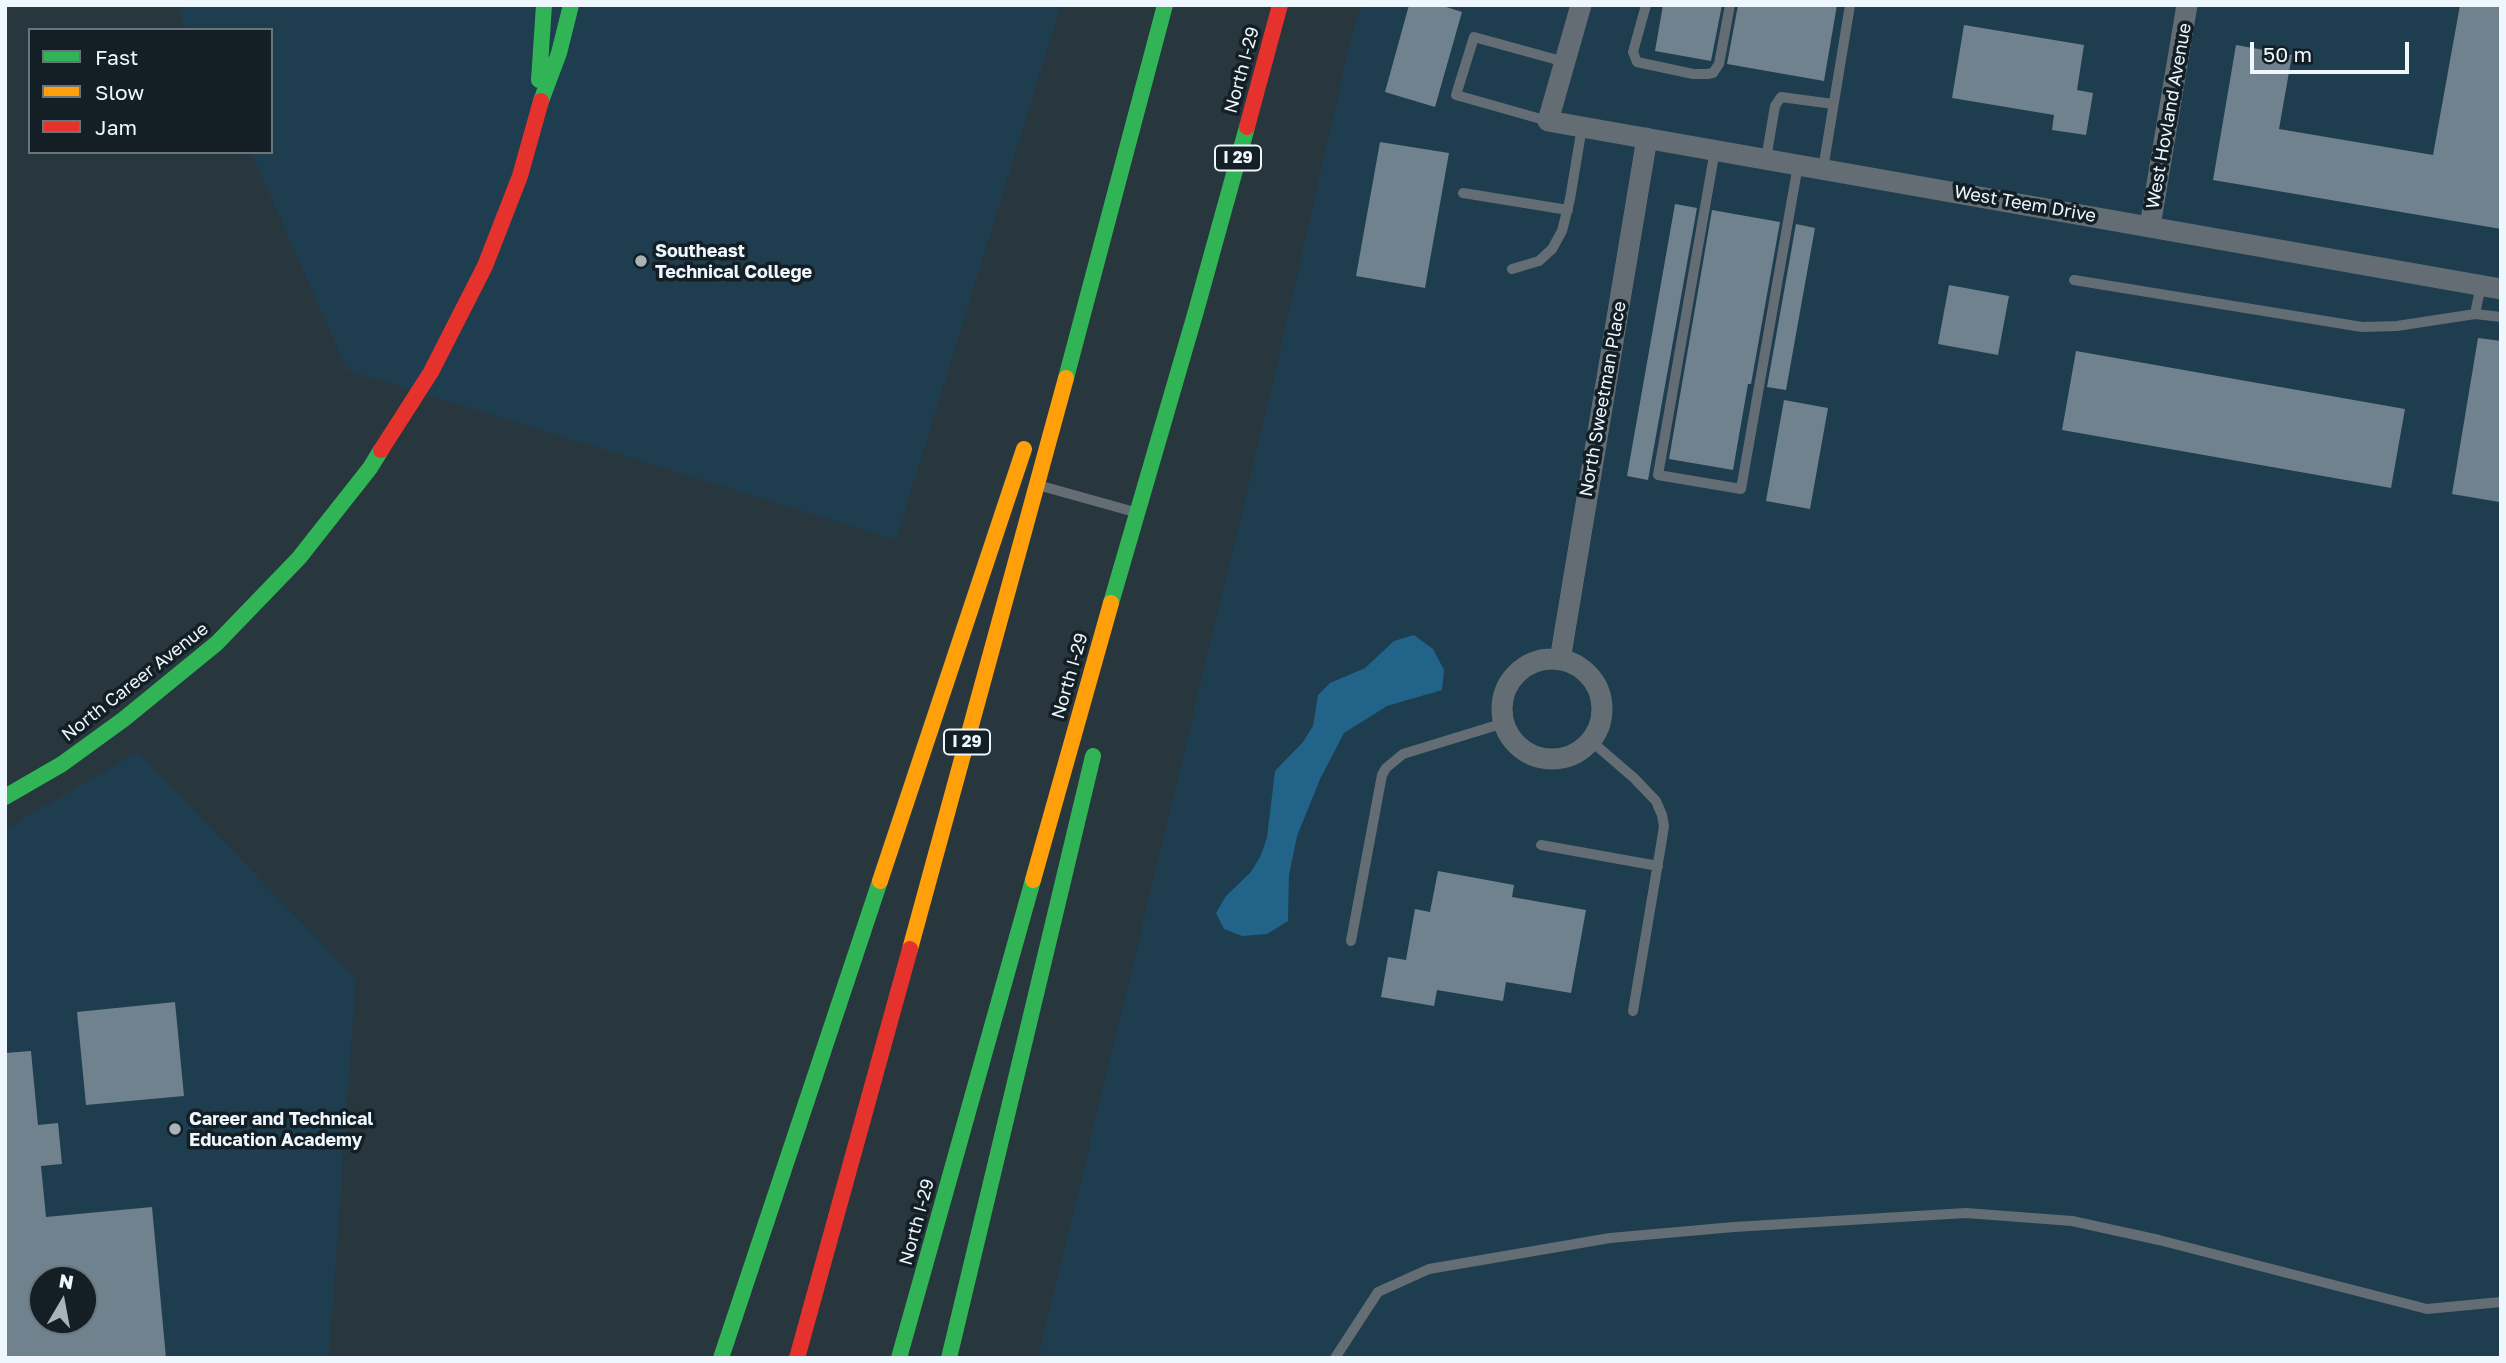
<!DOCTYPE html>
<html>
<head>
<meta charset="utf-8">
<style>
	body { margin:0 }
	#map { position:relative; width:2506px; height:1363px; overflow:hidden; background:#28363e; font-family:"Golos Text",sans-serif }
	canvas { display:block }
	.frame { position:absolute; inset:0; border:7px solid #edf7fd; pointer-events:none }
	.legend { position:absolute; left:28px; top:28px; width:245px; height:126px; box-sizing:border-box; background:#131e25; border:2px solid #6a757b; margin:0; padding:9px 12px; list-style:none; font-size:21px; color:#edf7fd }
	.legend li { display:flex; align-items:center; gap:14px; height:35px }
	.legend b { width:35px; border:2px solid #6a757b }
	.north { position:absolute; left:28px; top:1265px; width:70px; height:70px; box-sizing:border-box; background:#131e25; border:2px solid #6a757b; border-radius:50%; rotate:10deg; font-size:19px; font-weight:700; line-height:28px; text-align:center; color:#edf7fd }
	.north::after { content:''; display:block; margin:auto; width:24px; height:32px; background:#a8b3ba; clip-path:polygon(50% 0,100% 100%,50% 72%,0 100%) }
	.scale { position:absolute; left:2250px; top:42px; width:159px; height:32px; box-sizing:border-box; border:4px solid #edf7fd; border-top:0; padding-left:9px; font-size:21px; line-height:24px; white-space:nowrap; color:#edf7fd; -webkit-text-stroke:5px #131e25; paint-order:stroke }
</style>
</head>
<body>
<div id="map">
<canvas width="2506" height="1363"></canvas>
<div class="frame"></div>
<ul class="legend">
<li><b style="height:9px;background:#30b455"></b>Fast</li>
<li><b style="height:9px;background:#ff9f0a"></b>Slow</li>
<li><b style="height:9px;background:#e5322d"></b>Jam</li>
</ul>
<div class="north">N</div>
<div class="scale">50 m</div>
</div>
<script>
const c = document.querySelector('canvas').getContext('2d');
c.lineJoin = 'round';
function fillPath(path, color) {
  c.fillStyle = color;
  c.fill(path, 'evenodd');
}
function shape(rows) {
  const path = new Path2D();
  for (const r of rows) {
    if (r.length === 3) {
      path.moveTo(r[0] + r[2], r[1]);
      path.arc(r[0], r[1], r[2], 0, 2 * Math.PI);
      continue;
    }
    path.moveTo(r[0], r[1]);
    for (let i = 2; i < r.length; i += 2) path.lineTo(r[i], r[i + 1]);
  }
  return path;
}
function stroke(path, color, width, dash) {
  c.strokeStyle = color;
  c.lineWidth = width;
  c.lineCap = dash ? 'butt' : 'round';
  c.setLineDash(dash || []);
  c.stroke(path);
}
function label(font, color, halo, rows, align = 'center') {
  c.font = font + ' "Golos Text",sans-serif';
  c.lineWidth = 7;
  c.setLineDash([]);
  c.textBaseline = 'middle';
  c.strokeStyle = halo;
  c.fillStyle = color;
  for (const [text, x, y, turn = 0] of rows) {
    c.save();
    c.translate(x, y);
    c.rotate((+turn || 0) * Math.PI / 180);
    c.textAlign = isNaN(turn) ? turn : align;
    if (halo) c.strokeText(text, 0, 0);
    c.fillText(text, 0, 0);
    c.restore();
  }
}
fillPath(shape([
	[176,5,1061,5,896,540,347,370,251,152,271,152,271,30,186,30],
	[1361,5,2501,5,2501,1358,1038,1358,1266,412,1351,38],
	[138,752,356,979,329,1358,5,1358,5,829],
	[42,1279,84,1279,84,1321,42,1321]
]), '#1e3d4f');
fillPath(shape([
	[1414,635,1433,649,1444,670,1442,690,1387,706,1344,733,1320,779,1297,836,1289,875,1288,921,1267,934,1242,936,1224,929,1216,913,1226,896,1251,872,1260,857,1267,838,1275,771,1303,742,1313,726,1318,695,1330,683,1365,668,1394,641]
]), '#226489');
fillPath(shape([
	[1409,5,1440,5,1462,12,1435,107,1385,92],
	[1663,5,1722,5,1711,61,1655,51],
	[1738,5,1837,5,1824,81,1727,64],
	[2460,5,2501,5,2501,229,2213,180,2236,45,2292,55,2279,129,2433,155],
	[1964,25,2084,45,2077,90,2093,93,2086,135,2052,130,2054,115,1952,98],
	[1380,142,1449,153,1425,288,1356,276],
	[1675,204,1697,208,1648,480,1627,476],
	[1712,210,1780,222,1751,384,1748,384,1733,470,1669,459],
	[1796,224,1815,228,1786,390,1767,387],
	[1949,285,2009,296,1998,355,1938,344],
	[2478,338,2501,341,2499,502,2452,494],
	[2076,351,2405,409,2391,488,2062,430],
	[1784,400,1828,408,1810,509,1766,501],
	[1438,871,1514,885,1512,897,1586,910,1571,993,1506,982,1503,1001,1437,990,1434,1006,1381,997,1388,957,1406,960,1415,909,1430,912],
	[175,1002,184,1096,86,1105,77,1012],
	[31,1051,38,1125,58,1123,62,1164,41,1166,46,1217,152,1207,166,1358,5,1358,5,1053],
	[42,1279,84,1279,84,1321,42,1321]
]), '#6f828e');
stroke(shape([
	[1646,5,1633,52,1637,62,1693,74,1707,74,1713,73,1719,64,1730,5],
	[1548,121,1456,95,1474,37,1565,62],
	[1715,150,1658,475,1741,489,1798,165],
	[1766,159,1775,106,1781,97,1833,104],
	[1823,169,1850,5],
	[1463,193,1568,210],
	[1512,269,1539,261,1552,249,1562,231,1570,199,1582,127],
	[2074,280,2362,327,2397,326,2475,314,2501,317],
	[2475,314,2481,285],
	[1045,487,1131,511],
	[1591,741,1634,778,1656,801,1662,815,1664,826,1661,845,1633,1011],
	[1541,845,1658,866],
	[1351,941,1382,775,1386,768,1403,754,1504,723],
	[1335,1358,1378,1292,1429,1269,1610,1238,1734,1227,1966,1213,2072,1221,2159,1240,2427,1309,2501,1302]
]), '#646d74', 10);
stroke(shape([
	[1581,5,1548,121,2501,289],
	[2150,226,2187,5],
	[1552,709,50],
	[1560,660,1647,138]
]), '#646d74', 21);
stroke(shape([
	[539,80,544,5],
	[541,101,559,53,571,5],
	[1066,378,1165,5],
	[1111,603,1196,311,1247,127],
	[5,797,62,764,124,719,217,643,299,558,370,468,381,450],
	[721,1358,880,881],
	[899,1358,1033,880],
	[949,1358,1093,756]
]), '#30b455', 16);
stroke(shape([
	[1033,880,1111,603],
	[880,881,1024,449],
	[910,949,1066,378]
]), '#ff9f0a', 16);
stroke(shape([
	[1247,127,1280,5],
	[381,450,431,372,485,266,520,176,541,101],
	[797,1358,910,949]
]), '#e5322d', 16);
for (const [x, y, r, color] of [
	[641,261,7,"#a8b3ba"],
	[175,1129,7,"#a8b3ba"]
]) {
  const dot = new Path2D();
  dot.arc(x, y, r, 0, 2 * Math.PI);
  c.fillStyle = color;
  c.fill(dot);
  stroke(dot, '#131e25', 2.5);
}
for (const [x, y, w] of [
	[1238,158,46],
	[967,742,46]
]) {
  const box = new Path2D();
  box.roundRect(x - w / 2, y - 12.5, w, 25, 5);
  c.fillStyle = '#131e25';
  c.fill(box);
  stroke(box, '#edf7fd', 2);
}
label('bold 16px', '#edf7fd', null, [
	["I 29",1238,158],
	["I 29",967,742]
]);
label('18px', '#edf7fd', '#131e25', [
	["North I-29",1242,70,-75],
	["West Hovland Avenue",2169,116,-80],
	["West Teem Drive",2025,204,10],
	["North Sweetman Place",1603,399,-80],
	["North I-29",1070,676,-74],
	["North Career Avenue",135,682,-38],
	["North I-29",917,1222,-75]
]);
label('bold 18px', '#edf7fd', '#131e25', [
	["Southeast",655,251],
	["Technical College",655,272],
	["Career and Technical",189,1119],
	["Education Academy",189,1140]
], 'left');
</script>
</body>
</html>
